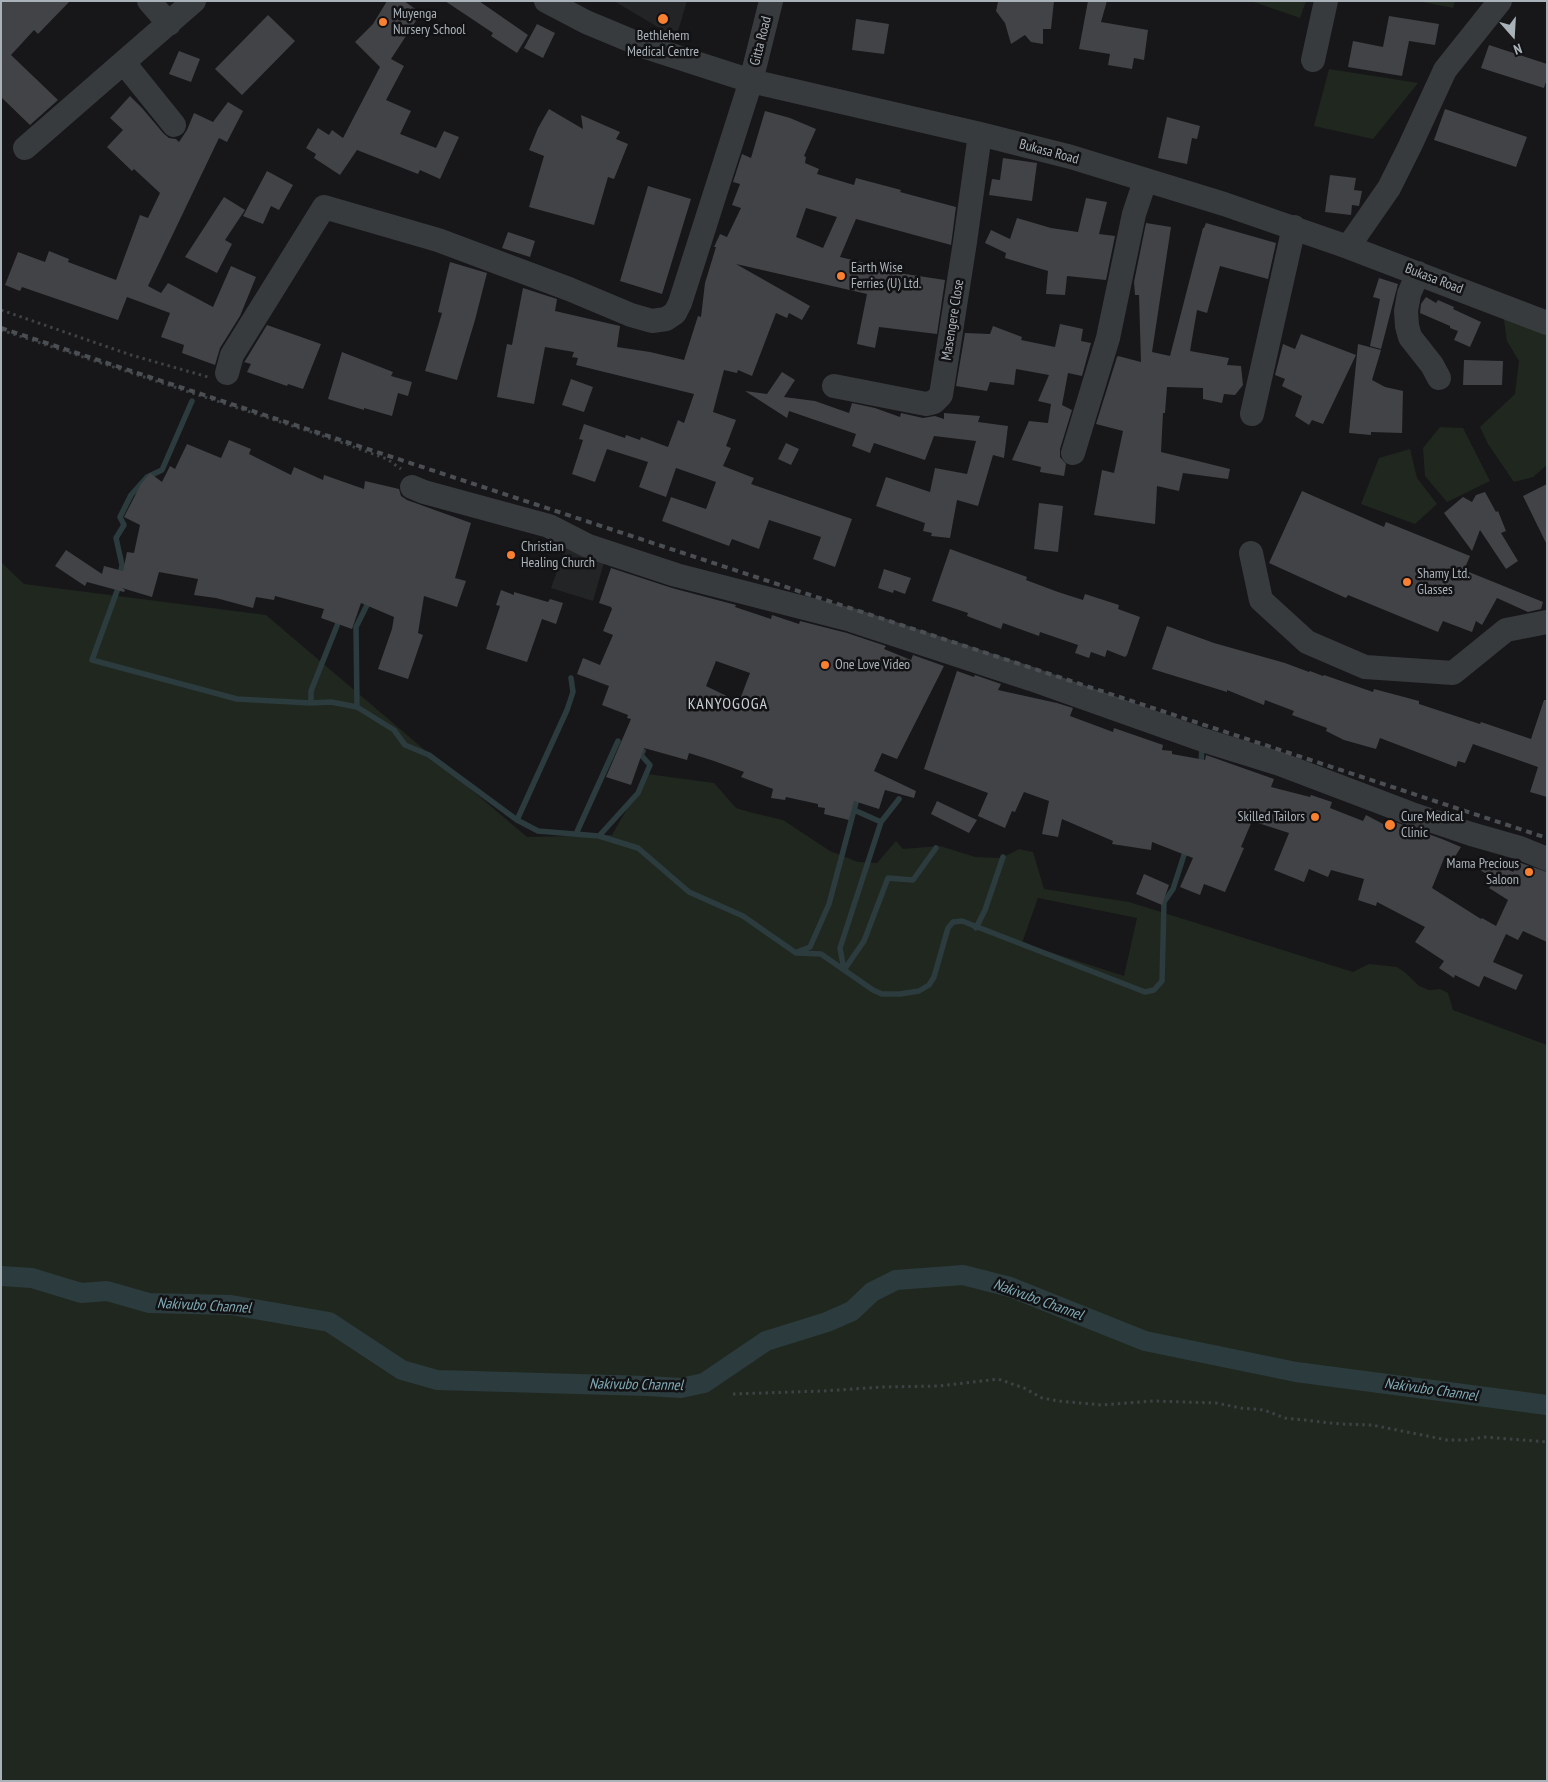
<!DOCTYPE html>
<html>
<head>
<meta charset="utf-8">
<style>
	body { margin:0 }
	#map { position:relative; width:1548px; height:1782px; overflow:hidden; background:#171719; font-family:"PT Sans Narrow",sans-serif }
	canvas { display:block }
	.frame { position:absolute; inset:0; border:2px solid #a9b2b9; pointer-events:none }
	.north { position:absolute; left:1488px; top:10px; width:50px; height:50px; -webkit-text-stroke:4px #121214; paint-order:stroke; rotate:161deg; font-size:14px; font-weight:700; line-height:20px; text-align:center; color:#a9b2b9 }
	.north::after { content:''; display:block; margin:auto; width:18px; height:22px; background:#a9b2b9; clip-path:polygon(50% 0,100% 100%,50% 72%,0 100%) }
</style>
</head>
<body>
<div id="map">
<canvas width="1548" height="1782"></canvas>
<div class="frame"></div>
<div class="north">N</div>
</div>
<script>
const c = document.querySelector('canvas').getContext('2d');
c.lineJoin = 'round';
function fillPath(path, color) {
  c.fillStyle = color;
  c.fill(path, 'evenodd');
}
function shape(rows) {
  const path = new Path2D();
  for (const r of rows) {
    path.moveTo(r[0], r[1]);
    for (let i = 2; i < r.length; i += 2) path.lineTo(r[i], r[i + 1]);
  }
  return path;
}
function stroke(path, color, width, dash) {
  c.strokeStyle = color;
  c.lineWidth = width;
  c.lineCap = dash ? 'butt' : 'round';
  c.setLineDash(dash || []);
  c.stroke(path);
}
function label(font, color, halo, rows, align = 'center') {
  c.font = font + ' "PT Sans Narrow",sans-serif';
  c.lineWidth = 5;
  c.setLineDash([]);
  c.textBaseline = 'middle';
  c.strokeStyle = halo;
  c.fillStyle = color;
  for (const [text, x, y, turn = 0] of rows) {
    c.save();
    c.translate(x, y);
    c.rotate((+turn || 0) * Math.PI / 180);
    c.textAlign = isNaN(turn) ? turn : align;
    if (halo) c.strokeText(text, 0, 0);
    c.fillText(text, 0, 0);
    c.restore();
  }
}
fillPath(shape([
	[614,1,687,1,676,38],
	[566,546,605,559,593,601,551,588]
]), '#232426');
fillPath(shape([
	[1251,1,1306,1,1300,18],
	[1418,1,1455,1,1453,8],
	[1329,69,1418,83,1373,139,1314,126],
	[1503,313,1547,331,1547,465,1533,477,1514,482,1488,444,1480,427,1515,394,1519,361,1507,341],
	[1440,427,1463,428,1490,481,1447,502,1425,476,1423,448],
	[1410,449,1417,478,1437,504,1415,524,1361,504,1379,458],
	[1,562,24,584,266,615,527,837,612,835,647,774,714,783,736,808,753,813,783,820,830,851,858,862,877,863,896,841,903,849,940,846,975,857,1002,858,1019,849,1033,852,1044,889,1129,902,1353,972,1369,964,1397,967,1406,973,1419,986,1429,990,1440,989,1448,993,1453,1010,1547,1045,1547,1781,1,1781],
	[1038,898,1137,918,1124,976,1022,943]
]), '#20271f');
stroke(shape([
	[192,401,162,470,147,477,131,495,120,517,124,525,116,538,122,565,117,591,92,660,237,699,311,703,331,702,357,707,394,730,405,745,429,755,517,820,538,831,599,836,638,848,689,892,743,916,796,953,821,954,873,990,882,994,900,994,919,991,929,985,934,977,948,928,953,922,962,921,1145,992,1154,990,1162,981,1164,902,1173,889,1184,855,1188,849],
	[311,703,311,691,340,618],
	[357,707,356,627,370,599],
	[1201,766,1202,745],
	[854,810,881,822],
	[517,820,567,710,573,692,571,678],
	[576,834,618,741],
	[599,836,638,793,650,765,641,755,643,751],
	[976,928,985,910,1003,857],
	[797,952,810,947,829,904,858,795],
	[844,970,840,948,881,822,899,799],
	[844,970,864,941,888,878,913,880,936,848]
]), '#2c3b3e', 5.5);
stroke(shape([
	[1,1276,32,1278,81,1293,107,1291,149,1303,231,1305,329,1322,402,1370,437,1380,647,1386,681,1388,704,1383,766,1341,827,1322,852,1311,872,1292,896,1280,963,1275,1010,1287,1145,1341,1296,1372,1547,1405]
]), '#2c3b3e', 20);
fillPath(shape([
	[1,1,70,1,38,34,34,30,11,55,58,100,30,125,1,97],
	[387,1,404,1,421,13,391,59,404,66,386,100,411,111,400,134,436,148,444,131,459,137,440,179,420,170,418,174,357,150,340,175,314,158,316,154,306,148,318,128,329,135,332,130,343,138,380,67,355,42,373,24],
	[445,1,479,1,528,35,517,53,491,36,493,33],
	[1054,1,1051,29,1043,29,1043,44,1031,42,1025,35,1011,44,1005,23,996,11,998,2],
	[1088,1,1107,1,1101,22,1148,30,1144,60,1134,58,1132,69,1108,65,1110,54,1079,49],
	[268,15,295,41,242,95,215,69],
	[1389,16,1439,24,1435,45,1409,41,1402,76,1348,67,1353,41,1383,47],
	[856,19,889,24,884,54,852,50],
	[537,24,555,33,543,58,524,48],
	[1489,45,1547,64,1547,79,1544,88,1481,68],
	[179,51,200,59,191,82,169,74],
	[130,96,142,108,164,134,169,138,176,139,179,142,187,130,194,113,213,122,228,102,243,111,227,142,219,138,148,286,161,293,168,283,213,307,231,266,256,277,240,316,220,348,215,365,182,353,184,345,161,337,170,313,127,297,118,320,22,287,20,291,5,285,18,252,45,262,49,251,69,259,68,262,116,280,140,215,148,218,160,193,134,169,132,171,107,147,123,130,110,118],
	[549,109,583,129,581,115,620,132,616,139,628,144,614,179,608,177,594,225,529,207,544,156,529,150,538,128],
	[1445,109,1527,137,1516,167,1434,140],
	[765,111,790,118,816,129,804,156,806,157,805,163,819,169,817,174,854,185,856,178,901,190,900,192,956,207,951,245,856,219,840,257,873,265,872,269,945,280,937,334,879,327,875,348,857,344,867,294,736,264,810,306,802,320,789,313,787,318,776,313,752,376,738,370,737,373,724,370,713,412,736,420,726,446,731,448,723,466,754,478,751,484,852,519,835,567,813,559,821,537,769,520,759,549,732,539,729,546,662,521,671,497,706,509,716,482,676,468,666,497,639,487,648,462,607,449,595,482,572,474,583,440,579,439,584,424,625,438,626,435,640,440,641,437,668,447,678,420,684,423,694,394,576,365,578,358,572,357,574,352,545,347,534,404,497,397,507,344,512,345,523,288,557,299,555,311,620,326,617,347,650,352,684,360,698,316,701,317,705,283,716,247,714,247,720,234,727,237,741,208,732,205,740,184,733,182,742,154,751,158],
	[806,208,837,217,823,248,796,237],
	[1167,117,1200,126,1197,139,1192,138,1187,164,1158,158],
	[1003,158,1037,163,1032,201,989,195,992,179,1000,180],
	[267,171,293,185,279,210,271,206,263,224,243,216],
	[1330,175,1356,178,1354,190,1362,191,1359,206,1352,205,1351,215,1325,212],
	[648,186,691,199,662,294,620,281],
	[224,197,245,210,225,240,232,244,217,273,185,257],
	[1086,198,1107,202,1099,234,1115,236,1106,280,1067,276,1065,295,1046,294,1048,271,1005,258,1006,253,985,243,991,230,1010,239,1017,218,1051,228,1078,232],
	[1146,223,1171,227,1152,352,1170,356,1203,228,1204,228,1206,223,1276,243,1268,279,1220,266,1207,313,1197,310,1190,351,1229,358,1227,365,1241,366,1243,385,1235,395,1224,394,1222,403,1203,399,1203,388,1167,387,1165,413,1163,413,1161,452,1230,469,1228,479,1183,473,1179,491,1157,486,1155,524,1094,515,1102,470,1114,473,1123,431,1096,424,1117,357,1118,356,1141,362,1139,295,1135,295,1134,282],
	[508,232,535,241,530,257,502,248],
	[450,262,487,273,475,320,457,380,425,371,442,313,438,312],
	[1379,278,1398,284,1381,349,1370,346,1380,299,1373,297],
	[1426,297,1436,303,1438,300,1454,307,1453,309,1481,322,1470,347,1454,340,1458,331,1450,328,1450,326,1420,313,1421,304],
	[1060,324,1083,329,1081,341,1091,343,1082,376,1068,373,1062,405,1072,410,1060,449,1060,457,1066,464,1064,476,1040,472,1041,467,1012,460,1029,421,1048,423,1051,404,1038,401,1049,375,1016,369,1014,385,990,382,987,391,956,386,965,333,990,334,993,326,1022,337,1021,340,1055,347],
	[267,325,321,344,303,389,288,384,287,386,247,372,251,364,244,362,245,361],
	[1301,334,1356,355,1323,424,1312,420,1309,425,1295,416,1302,396,1282,386,1285,379,1275,375,1283,344,1295,349],
	[1358,344,1381,350,1372,380,1385,387,1403,391,1402,433,1371,432,1371,435,1349,433],
	[342,352,393,372,391,376,412,382,408,396,398,393,392,416,364,408,364,410,328,399],
	[1464,360,1503,361,1502,385,1463,385],
	[782,372,795,380,784,397,815,401,849,413,852,403,875,408,900,417,901,413,923,418,935,416,944,419,944,413,980,416,978,422,1008,426,1004,458,993,455,978,506,957,500,950,538,931,536,932,533,923,531,925,523,876,506,886,477,930,492,935,468,967,474,976,441,934,436,925,460,874,443,870,453,852,446,856,434,789,411,787,418,745,391,767,394],
	[571,379,593,387,584,412,562,405],
	[229,440,251,449,249,454,291,475,294,467,323,480,324,475,364,489,365,481,399,489,401,496,407,500,471,523,455,578,466,581,457,607,424,596,418,633,423,635,408,679,378,669,392,629,394,617,361,603,352,629,321,618,324,609,275,596,274,600,256,597,253,608,216,598,194,595,198,579,159,572,152,597,122,588,125,590,124,592,87,582,85,586,55,566,66,550,102,574,104,566,123,571,127,552,134,553,140,525,124,517,141,484,150,473,162,482,170,466,175,469,187,444,221,458],
	[786,443,799,449,791,465,778,459],
	[1547,484,1547,545,1523,496],
	[1302,491,1384,527,1386,522,1470,556,1464,570,1543,602,1541,609,1528,612,1497,598,1482,625,1476,621,1472,632,1443,621,1438,632,1348,595,1346,598,1269,563],
	[1485,492,1496,512,1498,511,1506,531,1501,533,1518,561,1506,569,1480,530,1472,551,1444,513,1463,497,1472,502,1476,495],
	[1039,503,1063,506,1058,552,1034,549],
	[950,549,1027,577,1026,580,1058,592,1083,600,1085,594,1119,605,1118,609,1140,617,1127,655,1125,657,1107,650,1105,657,1091,652,1089,658,1075,653,1078,645,1040,632,1039,636,1003,623,1001,629,967,616,968,613,932,601],
	[611,568,672,588,736,605,735,607,771,619,772,615,799,624,800,621,847,633,886,646,884,649,911,660,913,655,944,666,897,759,882,753,874,771,916,791,914,798,885,790,879,809,854,801,849,820,824,814,825,808,818,807,818,804,786,797,785,800,771,798,773,789,741,777,744,772,714,761,689,753,687,760,644,748,631,785,606,777,631,719,627,718,628,715,602,705,609,686,577,674,583,658,600,665,613,635,603,631,612,609,611,607,599,603],
	[716,661,750,673,739,702,706,686],
	[884,569,911,578,905,594,894,590,893,593,878,588],
	[501,590,514,595,514,592,548,602,550,599,563,603,556,624,542,619,527,662,486,649,500,606,496,605],
	[1167,626,1214,643,1285,663,1309,672,1310,671,1323,676,1324,675,1373,692,1374,689,1419,701,1419,704,1480,724,1481,722,1531,739,1544,700,1547,700,1547,797,1530,792,1538,767,1473,744,1465,763,1458,761,1456,767,1380,738,1376,749,1344,740,1326,731,1327,728,1292,715,1294,711,1265,700,1264,705,1227,690,1227,692,1152,669],
	[957,671,974,677,975,675,1001,684,998,690,1057,703,1073,708,1070,716,1113,732,1114,728,1163,745,1162,750,1172,751,1172,754,1205,760,1206,755,1274,779,1271,787,1310,797,1311,795,1332,802,1330,808,1363,821,1366,815,1385,825,1387,819,1442,839,1461,847,1453,860,1445,856,1432,888,1481,919,1482,918,1496,926,1508,900,1489,888,1495,879,1480,870,1488,858,1513,872,1518,862,1547,872,1547,942,1523,931,1518,940,1506,934,1493,962,1523,975,1516,990,1484,976,1479,987,1455,975,1454,978,1439,968,1444,961,1415,942,1425,927,1377,902,1376,906,1358,900,1364,879,1331,870,1328,877,1309,869,1304,882,1274,870,1289,833,1252,821,1241,847,1244,848,1225,892,1204,884,1200,895,1180,887,1193,858,1152,842,1151,850,1112,844,1113,841,1062,819,1058,837,1042,834,1049,801,1024,792,1015,812,1012,811,1005,828,978,816,988,793,924,769],
	[937,801,977,820,969,833,931,814],
	[1144,874,1169,885,1162,905,1136,894]
]), '#414346');
stroke(shape([
	[1,310,131,355,208,377],
	[1,330,329,438,387,459,401,469],
	[733,1394,823,1391,883,1387,939,1386,998,1379,1024,1388,1042,1398,1058,1401,1102,1405,1153,1401,1216,1403,1241,1408,1264,1410,1285,1418,1340,1424,1372,1425,1447,1440,1467,1440,1484,1437,1547,1442]
]), '#3e4245', 3, [2.5, 4]);
stroke(shape([
	[149,1,169,24],
	[546,1,586,22,646,47,751,81,980,134,1071,157,1224,204,1348,247,1547,323],
	[1313,60,1326,1],
	[124,63,174,125],
	[25,148,194,1],
	[1348,247,1389,188,1410,146,1445,70,1500,1],
	[1418,273,1409,294,1406,311,1407,326,1410,337,1432,365,1439,378],
	[227,373,232,355,324,207,438,240,569,289,631,315,652,321,666,319,675,313,680,303,751,81,771,1],
	[834,386,926,404,934,402,941,395,965,242,980,134],
	[1252,414,1294,227],
	[1073,453,1108,338,1134,214,1145,181],
	[412,487,424,492,549,526,588,546,676,575,851,620,1031,679,1203,740,1280,764,1409,813,1471,834,1520,848,1547,859],
	[1251,553,1261,600,1307,642,1365,667,1453,673,1506,630,1547,622]
]), '#383b3e', 24);
stroke(shape([
	[1,328,1547,838]
]), '#4b4f53', 4, [6, 5]);
for (const [x, y, r, color] of [
	[663,19,6,"#f88030"],
	[383,22,5,"#f88030"],
	[841,276,5,"#f88030"],
	[511,555,5,"#f88030"],
	[1407,582,5,"#f88030"],
	[825,665,5,"#f88030"],
	[1315,817,5,"#f88030"],
	[1390,825,6,"#f88030"],
	[1529,872,5,"#f88030"]
]) {
  const dot = new Path2D();
  dot.arc(x, y, r, 0, 2 * Math.PI);
  c.fillStyle = color;
  c.fill(dot);
  stroke(dot, '#121214', 2);
}
label('14px', '#a9b2b9', '#121214', [
	["Muyenga",393,14],
	["Nursery School",393,30],
	["Bethlehem",663,36,"center"],
	["Medical Centre",663,52,"center"],
	["Earth Wise",851,268],
	["Ferries (U) Ltd.",851,284],
	["Christian",521,547],
	["Healing Church",521,563],
	["Shamy Ltd.",1417,574],
	["Glasses",1417,590],
	["One Love Video",835,665],
	["Skilled Tailors",1305,817,"right"],
	["Cure Medical",1401,817],
	["Clinic",1401,833],
	["Mama Precious",1519,864,"right"],
	["Saloon",1519,880,"right"]
], 'left');
label('14px', '#a9b2b9', '#121214', [
	["Gitta Road",761,41,-76],
	["Bukasa Road",1049,152,15],
	["Bukasa Road",1434,279,21],
	["Masengere Close",953,320,-81]
]);
label('italic 15px', '#7faab5', '#121214', [
	["Nakivubo Channel",1038,1300,20],
	["Nakivubo Channel",204,1306,3],
	["Nakivubo Channel",636,1385,1],
	["Nakivubo Channel",1431,1390,8]
]);
c.letterSpacing = '1px';
label('16px', '#cad0d5', '#121214', [
	["KANYOGOGA",728,704]
]);
c.letterSpacing = '0px';
</script>
</body>
</html>
